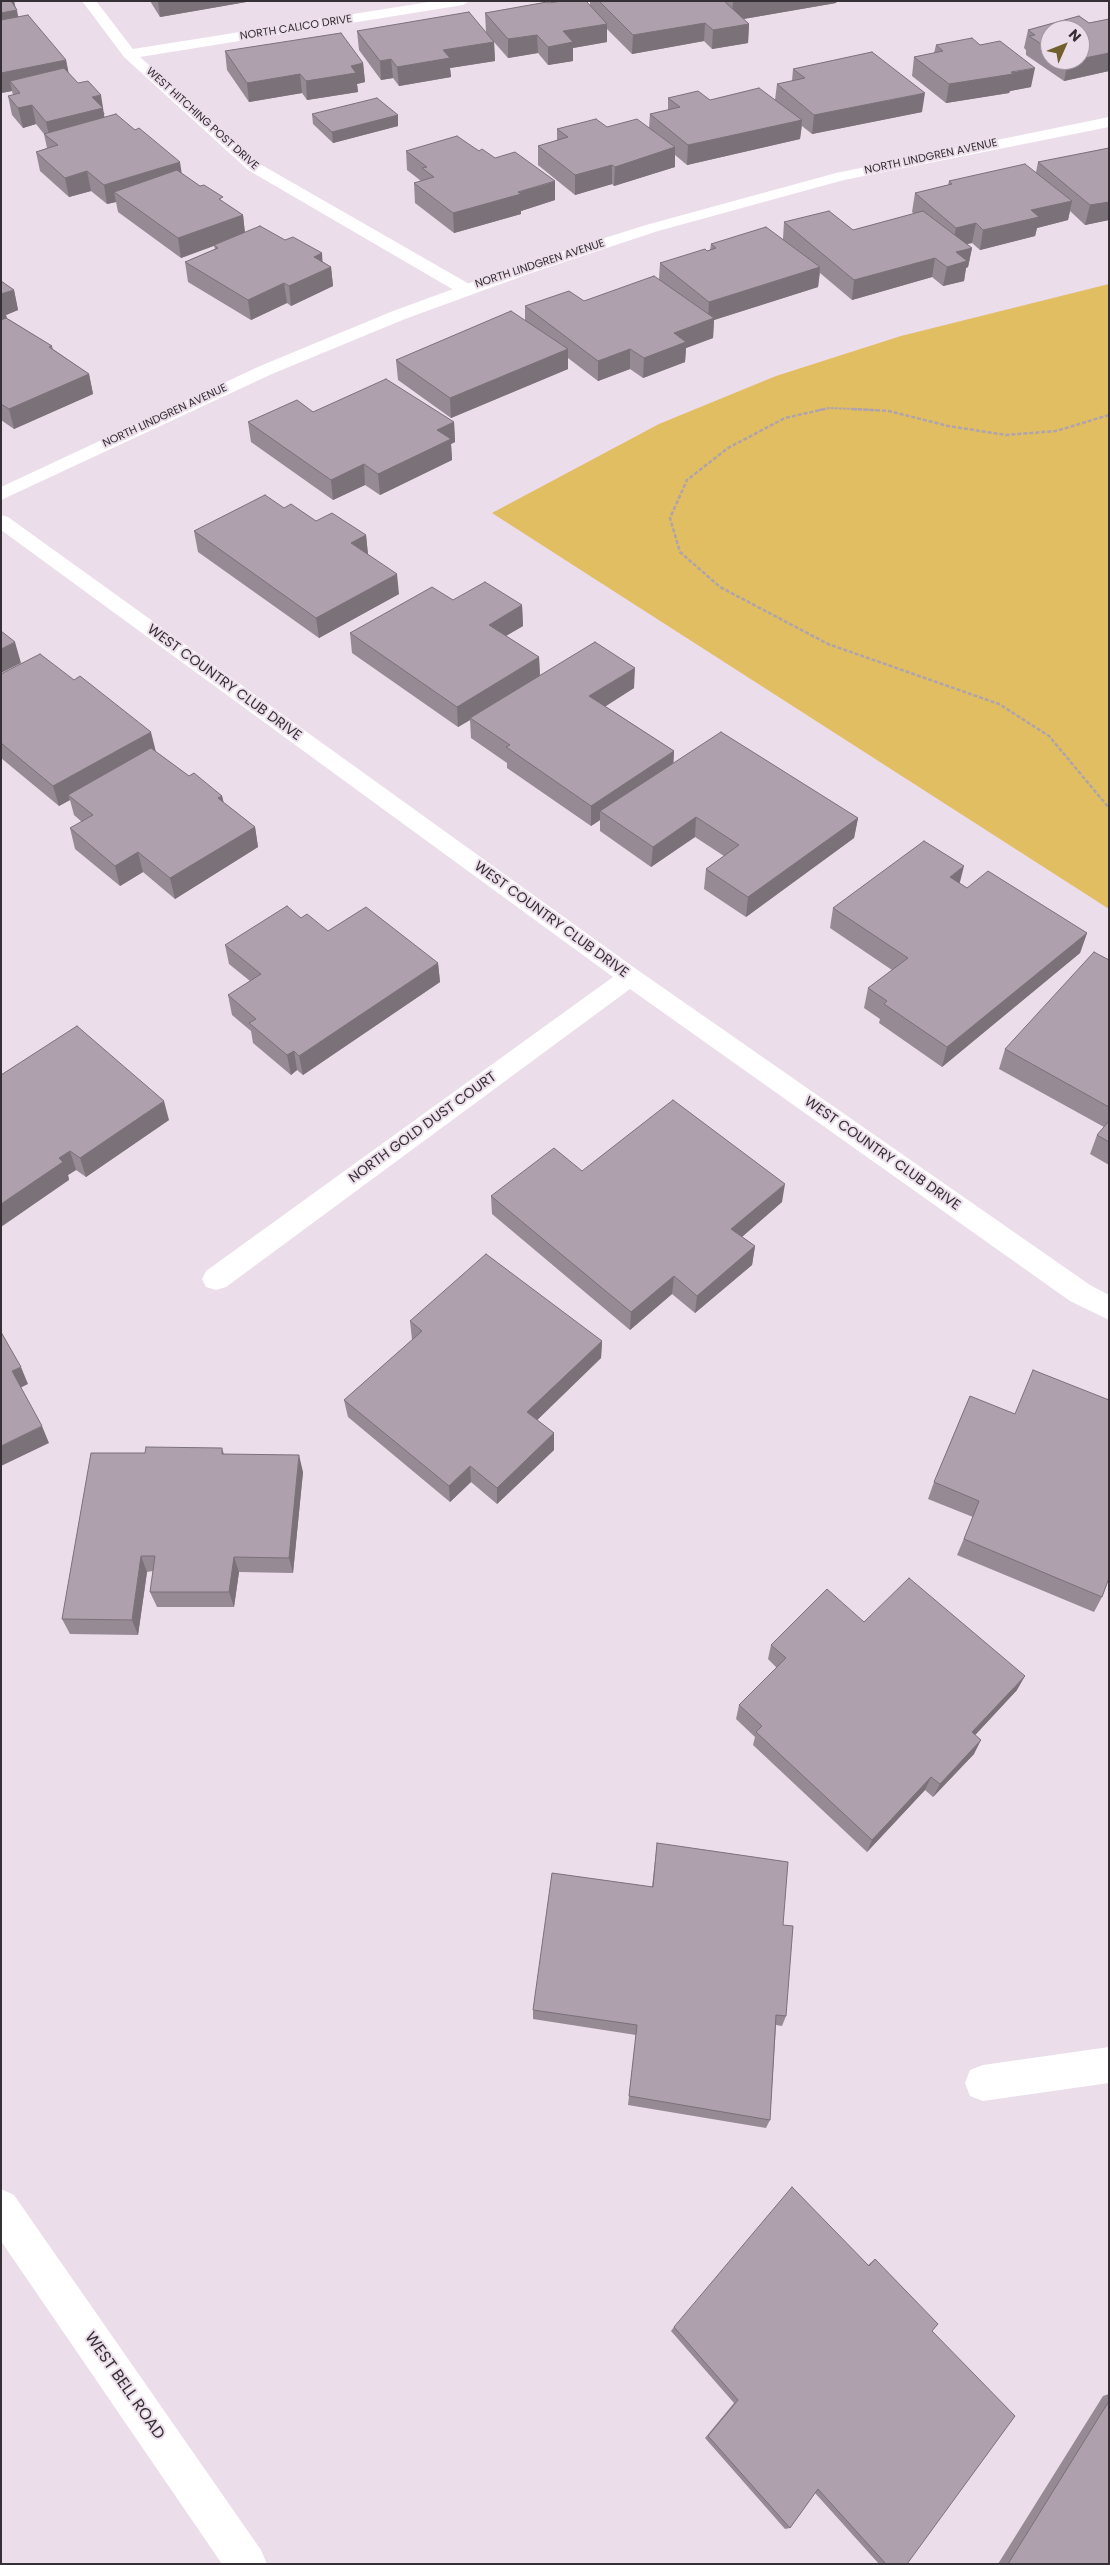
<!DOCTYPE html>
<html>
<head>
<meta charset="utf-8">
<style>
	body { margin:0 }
	#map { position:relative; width:1110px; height:2565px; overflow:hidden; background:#ebddea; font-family:Poppins,sans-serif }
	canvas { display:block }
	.frame { position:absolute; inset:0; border:2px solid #353035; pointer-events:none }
	.north { position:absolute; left:1040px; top:20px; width:50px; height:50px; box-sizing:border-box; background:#ebddea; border:1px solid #a298a2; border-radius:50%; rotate:46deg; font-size:14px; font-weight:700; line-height:20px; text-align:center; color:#353035 }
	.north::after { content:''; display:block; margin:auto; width:18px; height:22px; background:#725f2e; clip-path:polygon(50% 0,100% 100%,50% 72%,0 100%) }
</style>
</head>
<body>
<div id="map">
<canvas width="1110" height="2565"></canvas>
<div class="frame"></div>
<div class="north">N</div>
</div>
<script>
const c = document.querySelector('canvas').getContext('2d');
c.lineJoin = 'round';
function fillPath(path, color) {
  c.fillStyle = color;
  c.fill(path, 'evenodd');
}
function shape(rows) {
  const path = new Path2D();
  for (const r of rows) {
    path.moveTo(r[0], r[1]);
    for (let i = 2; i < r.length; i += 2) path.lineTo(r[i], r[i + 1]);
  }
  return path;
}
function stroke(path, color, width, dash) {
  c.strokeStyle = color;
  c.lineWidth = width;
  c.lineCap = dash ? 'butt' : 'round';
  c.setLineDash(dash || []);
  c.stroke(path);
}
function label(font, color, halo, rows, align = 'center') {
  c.font = font + ' Poppins,sans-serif';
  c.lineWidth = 4;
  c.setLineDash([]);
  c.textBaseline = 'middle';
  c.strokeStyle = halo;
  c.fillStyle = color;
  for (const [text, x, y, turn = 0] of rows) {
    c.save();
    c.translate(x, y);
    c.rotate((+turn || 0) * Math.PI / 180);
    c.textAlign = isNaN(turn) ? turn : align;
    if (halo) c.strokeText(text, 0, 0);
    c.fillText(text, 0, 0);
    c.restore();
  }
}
fillPath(shape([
	[1109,284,1109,909,492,513,659,424,776,376,901,336]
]), '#e0be61');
stroke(shape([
	[819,410,830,408,877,410]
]), '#afa4ae', 2, [3, 1]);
stroke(shape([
	[825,409,785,418,728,448,687,480,670,518,680,552,720,587,828,644,999,704,1049,736,1109,808],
	[852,409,889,411,948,426,1006,435,1056,431,1109,415]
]), '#afa4ae', 2.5, [4, 2]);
fillPath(shape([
	[82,1,96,1,133,49,435,1,470,1,463,5,140,57,260,164,471,285,474,289,471,293,459,293,248,170,124,57,82,1],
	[1,515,8,517,639,971,1090,1285,1109,1295,1109,1320,1070,1301,630,989,226,1287,216,1290,206,1287,202,1279,206,1271,613,977,1,530,1,515],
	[1109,2047,1109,2083,983,2101,970,2096,965,2083,970,2070,983,2065,1109,2047]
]), '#fff');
fillPath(shape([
	[1109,117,1109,127,844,180,658,231,531,273,405,319,272,374,1,500,1,487,260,366,393,311,519,265,646,225,836,173,1109,117]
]), '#fff');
fillPath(shape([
	[1,2189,14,2195,261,2550,267,2564,222,2564,1,2241,1,2189]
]), '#fff');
fillPath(shape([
	[1,1,14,1,18,17,66,60,68,73,105,114,104,114,104,117,182,174,243,215,245,233,285,240,322,253,322,261,331,267,333,286,291,306,287,303,251,320,188,282,185,262,215,249,214,246,181,258,118,212,116,202,107,204,91,191,69,197,40,171,36,152,47,148,44,134,36,124,23,128,12,115,8,96,13,95,12,91,1,93],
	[150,1,252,1,160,17],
	[590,1,837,1,836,3,743,19,749,24,748,43,712,49,704,41,632,54,607,29,607,42,573,48,573,61,548,65,538,53,508,58,494,42,495,61,450,68,451,77,399,86,393,78,381,80,359,50,357,31,486,32,485,13,549,3,590,5],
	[1079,16,1089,23,1109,19,1109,71,1064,81,1026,55,1026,50,1024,48,1028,30],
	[1050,30,1080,30,1080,60,1050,60],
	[936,45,1031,87,1010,91,1009,93,946,103,912,76,914,57,934,53],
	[225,51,363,63,365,82,357,84,358,92,307,100,302,93,249,102,227,70],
	[793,69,922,112,812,134,802,126,800,139,687,165,675,155,675,167,614,186,612,184,575,195,538,165,538,146,557,140,557,129,607,127,649,128,650,114,668,110,668,98,710,100,775,100,777,84,792,81],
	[312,114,398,115,398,126,333,143,313,124],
	[1109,148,1109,220,1085,225,1070,211,1068,220,1037,228,1035,236,980,250,972,243,967,244,972,248,968,267,966,268,964,281,943,286,932,277,852,300,820,273,818,287,714,320,713,338,686,348,685,362,643,378,630,369,598,381,568,358,568,369,451,418,398,380,396,360,525,321,525,306,584,301,659,279,660,263,710,250,711,244,783,239,784,222,853,230,914,214,912,212,915,193,948,185,949,181,1036,172,1038,162],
	[406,151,479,151,555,200,521,211,521,214,454,233,415,203,414,183,421,181,407,170],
	[1,281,14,290,18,310,6,315,7,318,52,346,53,349,89,374,93,394,14,429,1,420],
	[313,412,454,422,455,442,451,444,452,460,380,495,365,485,333,500,251,442,248,422],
	[284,508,316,521,366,535,368,554,399,594,319,638,198,552,194,531],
	[453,600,522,605,523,626,506,636,539,657,540,676,634,688,605,706,674,751,673,763,858,818,854,838,746,917,704,889,706,869,724,856,695,837,651,867,600,831,600,820,591,826,507,768,507,763,471,738,470,720,458,727,352,653,350,633],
	[1,674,155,751,189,776,222,796,224,803,255,827,258,847,175,899,143,872,120,886,75,849,70,828,82,822,74,815,70,800,59,806,1,758],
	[960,883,967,888,1087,933,1080,953,942,1067,879,1023,880,1019,864,1008,868,988,892,970,830,928,833,908],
	[301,918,328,931,438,963,440,982,303,1075,297,1070,291,1075,253,1043,251,1031,232,1015,228,995,250,981,229,964,225,945],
	[1109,960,1109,1165,1090,1154,1097,1135,1104,1127,999,1069,1005,1049],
	[1,1075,169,1120,86,1177,76,1170,68,1175,69,1180],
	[582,1171,782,1202,742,1237,755,1246,752,1265,695,1313,672,1294,630,1330,492,1214,491,1196],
	[410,1321,602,1341,601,1358,537,1420,554,1433,554,1450,497,1504,471,1482,450,1502,348,1417,344,1400,412,1340],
	[970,1396,1102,1597,1094,1612,957,1555,973,1517,928,1499,934,1482],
	[222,1448,224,1454,303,1472,293,1573,239,1572,234,1607,157,1607,150,1592,153,1571,147,1572,138,1635,70,1634,62,1619,145,1453],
	[864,1622,1017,1690,975,1735,974,1754,933,1797,925,1790,867,1852,753,1745,755,1737,736,1719,739,1705,777,1668,768,1659,771,1645],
	[657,1843,783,1925,786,2016,782,2026,776,2025,770,2120,766,2128,628,2105,636,2035,533,2019,533,2010,652,1887],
	[875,2259,932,2331,907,2564,879,2564,815,2493,790,2528,785,2529,705,2438,734,2403,671,2331,674,2327,868,2265],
	[1109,2394,1109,2564,998,2564,1103,2396]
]), '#968a95');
fillPath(shape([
	[10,1,14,1,16,11,17,10,20,29,1,32,1,13],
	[158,1,252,1,160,17],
	[739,1,837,1,836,3,732,21,733,2],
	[705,23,704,41,632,54,633,35],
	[607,24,607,42,573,48,573,61,548,65,548,47,563,31],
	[749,24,748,43,712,49,713,30],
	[537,35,538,53,508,58,508,39],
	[494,42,495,61,450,68,451,77,399,86,397,67,443,50],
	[1109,53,1109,71,1064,81,1068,62],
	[391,59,393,78,381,80,380,61],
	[66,60,70,79,10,81,12,91,1,93,1,73],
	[363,63,365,82,357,84,358,92,307,100,306,81,351,66],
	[1035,68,1031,87,1010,91,1009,93,946,103,949,84],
	[300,74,302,93,249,102,247,83],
	[925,93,922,112,812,134,814,115],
	[101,95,106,127,50,139,46,122,92,97],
	[32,105,36,124,23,128,18,108],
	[398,115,398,126,333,143,332,132],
	[802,120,800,139,687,165,688,145],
	[675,147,675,167,614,186,615,167],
	[180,162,183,182,114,192,116,202,107,204,104,185],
	[612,165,612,184,575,195,575,175],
	[87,171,91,191,69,197,65,178],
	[555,181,555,200,521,211,521,214,454,233,453,213],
	[1072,201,1068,220,1037,228,1035,236,980,250,983,230,1031,210],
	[1109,202,1109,220,1085,225,1090,205],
	[243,215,245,234,181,258,178,238],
	[976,223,972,243,952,247,956,228],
	[972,248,968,267,966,268,964,281,943,286,947,267,956,252],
	[322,253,323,270,331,267,333,286,291,306,289,286,314,257],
	[935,258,932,277,852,300,854,280],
	[820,267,818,287,714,320,713,338,686,348,685,362,643,378,644,358,674,333,708,320,709,302],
	[284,283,287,303,251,320,248,300],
	[14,290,18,310,6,315,9,330,1,333,1,294],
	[568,349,568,369,451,418,450,398],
	[630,349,630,369,598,381,598,361],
	[89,374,93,394,14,429,9,409],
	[454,422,455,442,451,444,452,460,380,495,378,474,437,430],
	[364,464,365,485,333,500,331,480],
	[366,535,368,555,351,543],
	[397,574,399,594,319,638,316,618],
	[522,605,523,626,490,645,489,625],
	[15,642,21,663,1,673,1,649],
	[539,657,540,678,470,718,470,720,458,727,457,707],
	[635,668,634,688,589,717,589,696],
	[151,732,156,752,68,795,70,800,59,806,53,786],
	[674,751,673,772,600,811,600,820,591,826,591,806],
	[222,796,226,816,218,798],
	[696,817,695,837,651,867,653,847],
	[858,818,854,838,746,917,748,897],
	[255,827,258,847,175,899,170,878],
	[138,852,143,872,120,886,115,866],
	[964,866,959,886,950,877],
	[1087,933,1080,953,942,1067,947,1047],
	[438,963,440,982,303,1075,299,1056],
	[294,1051,297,1070,291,1075,287,1055],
	[164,1101,169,1120,86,1177,80,1158],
	[70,1151,76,1170,68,1175,69,1180,1,1227,1,1204,59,1158],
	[785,1184,782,1202,729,1248,731,1229],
	[755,1246,752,1265,695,1313,697,1296],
	[674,1276,672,1294,630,1330,631,1312],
	[602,1341,601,1358,528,1429,527,1412],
	[21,1367,28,1384,20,1388,12,1371],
	[42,1426,49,1443,1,1466,1,1446],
	[554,1433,554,1450,497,1504,497,1488],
	[299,1455,303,1472,293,1573,289,1558],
	[470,1466,471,1482,450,1502,449,1486],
	[141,1556,147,1572,138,1635,132,1620],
	[234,1557,239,1572,234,1607,229,1592],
	[1025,1676,1017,1690,965,1746,972,1732],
	[981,1740,974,1754,933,1797,940,1784],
	[931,1777,925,1790,867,1852,872,1840]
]), '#7a7179');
const building = shape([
	[1,1,11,1,17,10,1,13,1,1],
	[562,1,586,1,607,24,563,31,573,42,548,47,537,35,508,39,485,13,547,2,549,3,562,1],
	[599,1,724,1,749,24,713,30,705,23,633,35,599,1],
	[469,12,494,42,443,50,450,58,397,67,391,59,380,61,357,31,469,12],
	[28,15,66,60,1,73,1,20,28,15],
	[1079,16,1089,23,1109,19,1109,53,1080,59,1080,30,1050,30,1050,50,1029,36,1035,35,1028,30,1079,16],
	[341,33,363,63,351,66,356,73,306,81,300,74,247,83,225,51,341,33],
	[972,38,980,45,1000,41,1035,68,1011,72,1013,74,949,84,914,57,943,51,936,45,972,38],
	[872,52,925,93,814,115,777,84,805,78,793,69,872,52],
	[1064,60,1078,60,1068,62,1064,60],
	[64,68,78,83,88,81,101,95,92,97,103,108,46,122,32,105,18,108,8,96,20,93,10,81,64,68],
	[759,88,802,120,688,145,650,114,680,107,668,98,698,91,710,100,759,88],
	[377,98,398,115,332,132,312,114,377,98],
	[116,114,135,130,139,128,180,162,104,185,87,171,65,178,36,152,58,145,44,134,116,114],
	[596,119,607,127,637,119,675,147,615,167,612,165,575,175,538,146,568,137,557,129,596,119],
	[457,136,479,151,482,149,495,158,515,152,555,181,518,192,521,194,453,213,414,183,434,177,422,168,427,167,406,151,457,136],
	[1109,148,1109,202,1090,205,1038,162,1109,148],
	[1025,164,1072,201,1031,210,1039,217,983,230,976,223,956,228,915,193,952,184,949,181,1025,164],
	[177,170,200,186,204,185,223,197,219,199,243,215,178,238,114,192,177,170],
	[829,211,853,230,923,211,972,248,956,252,967,261,947,267,935,258,854,280,784,222,829,211],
	[260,226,285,240,293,237,322,253,314,257,331,267,289,286,284,283,248,300,185,262,218,248,214,245,260,226],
	[766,227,820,267,709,302,660,263,705,249,707,251,716,248,711,244,766,227],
	[654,276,714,318,674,333,686,342,644,358,630,349,598,361,525,306,569,291,584,301,654,276],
	[1,281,14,290,1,294,1,281],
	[511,311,568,349,450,398,396,360,511,311],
	[6,318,52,346,49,347,89,374,9,409,1,404,1,320,6,318],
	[386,379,454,422,437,430,451,439,378,474,364,464,331,480,248,422,297,400,313,412,386,379],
	[265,495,284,508,291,504,316,521,332,513,366,535,351,543,397,574,316,618,194,531,265,495],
	[485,582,522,605,489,625,539,657,457,707,350,633,432,587,453,600,485,582],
	[1,631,15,642,1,649,1,631],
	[595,642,635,668,589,696,674,751,591,806,506,747,510,745,470,718,595,642],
	[40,654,74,680,80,676,151,732,53,786,1,743,1,674,40,654],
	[721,732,858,818,748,897,706,869,739,845,696,817,653,847,600,811,721,732],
	[151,748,189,776,194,773,222,796,218,798,255,827,170,878,138,852,115,866,70,828,93,815,68,795,151,748],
	[924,841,964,866,950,877,967,888,988,871,1087,933,947,1047,884,1004,887,1001,868,988,908,958,833,908,924,841],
	[287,906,301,918,307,914,328,931,366,907,438,963,299,1056,294,1051,287,1055,249,1023,256,1019,228,995,261,974,225,945,287,906],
	[1094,952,1109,960,1109,1107,1005,1049,1094,952],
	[77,1026,164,1101,80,1158,70,1151,59,1158,63,1162,1,1204,1,1075,77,1026],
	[673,1100,785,1184,731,1229,755,1246,697,1296,674,1276,631,1312,491,1196,554,1148,582,1171,673,1100],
	[1109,1121,1109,1142,1097,1135,1109,1121],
	[486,1254,602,1341,527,1412,554,1433,497,1488,470,1466,449,1486,344,1400,422,1331,410,1321,486,1254],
	[1,1332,21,1367,12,1371,42,1426,1,1446,1,1332],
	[1033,1370,1109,1400,1109,1578,1102,1597,964,1539,979,1501,934,1482,970,1396,1015,1414,1033,1370],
	[146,1447,222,1448,222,1454,299,1455,289,1558,234,1557,229,1592,150,1592,155,1556,141,1556,132,1620,62,1619,91,1453,145,1453,146,1447],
	[909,1578,1025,1676,972,1732,981,1740,940,1784,931,1777,872,1840,756,1732,762,1726,739,1705,786,1658,771,1645,827,1589,864,1622,909,1578],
	[657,1843,788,1862,783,1925,793,1926,786,2016,776,2015,770,2120,629,2096,637,2025,533,2010,552,1873,653,1887,657,1843],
	[792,2187,869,2266,875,2259,938,2324,932,2331,1015,2416,907,2564,886,2564,818,2489,790,2528,708,2436,738,2400,674,2327,792,2187],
	[1109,2401,1109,2564,1008,2564,1109,2401]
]);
fillPath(building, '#aea1ad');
stroke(building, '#7a7179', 1);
label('11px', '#353035', '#ebddea', [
	["NORTH CALICO DRIVE",296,28,-9],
	["WEST HITCHING POST DRIVE",202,119,42],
	["NORTH LINDGREN AVENUE",931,157,-12],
	["NORTH LINDGREN AVENUE",540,264,-18],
	["NORTH LINDGREN AVENUE",165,416,-25]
]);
label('14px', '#353035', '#ebddea', [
	["WEST COUNTRY CLUB DRIVE",224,683,36],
	["WEST COUNTRY CLUB DRIVE",551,920,36],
	["NORTH GOLD DUST COURT",423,1128,-36],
	["WEST COUNTRY CLUB DRIVE",882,1154,35]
]);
label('16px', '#353035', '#ebddea', [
	["WEST BELL ROAD",124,2386,55]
]);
</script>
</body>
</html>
